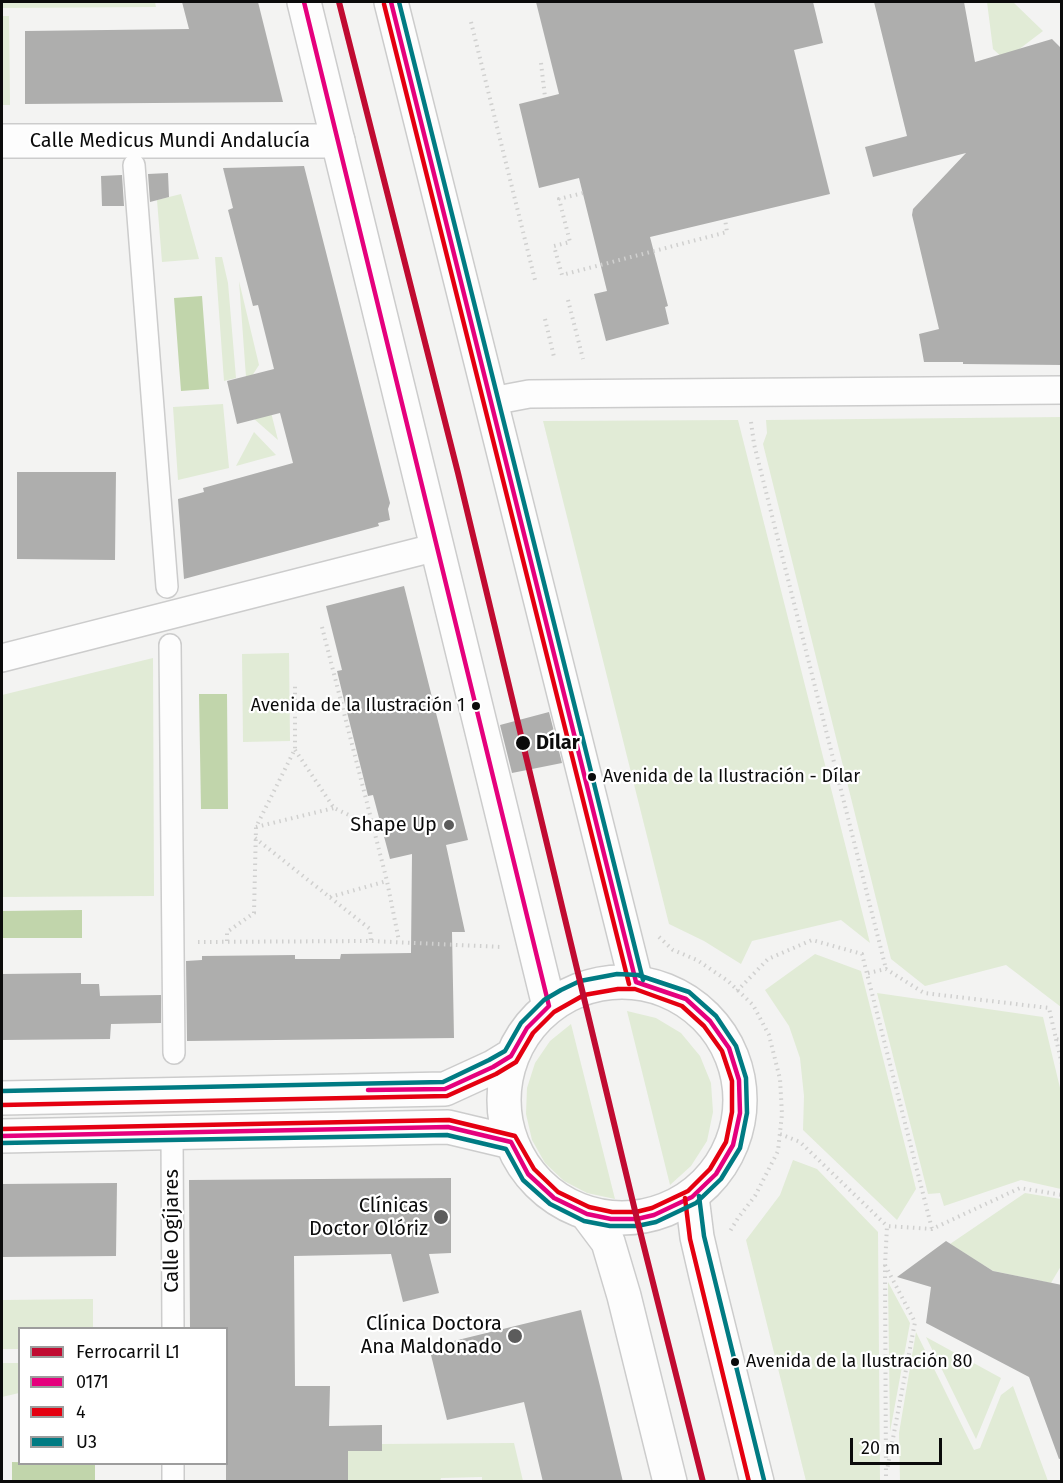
<!DOCTYPE html>
<html>
<head>
<meta charset="utf-8">
<style>
	body { margin:0 }
	#map { position:relative; width:1063px; height:1483px; overflow:hidden; background:#f3f3f2; font-family:"Fira Sans",sans-serif }
	canvas { display:block }
	.frame { position:absolute; inset:0; border:3px solid #0b0b0b; pointer-events:none }
	.legend { position:absolute; left:18px; top:1327px; width:210px; height:138px; box-sizing:border-box; background:#fff; border:2px solid #9d9d9d; margin:0; padding:8px 10px; list-style:none; font-size:18px; color:#0b0b0b }
	.legend li { display:flex; align-items:center; gap:12px; height:30px }
	.legend b { width:30px; border:2px solid #9d9d9d }
	.scale { position:absolute; left:850px; top:1438px; width:92px; height:27px; box-sizing:border-box; border:3px solid #0b0b0b; border-top:0; padding-left:8px; font-size:18px; line-height:21px; white-space:nowrap; color:#0b0b0b; -webkit-text-stroke:4px #fff; paint-order:stroke }
</style>
</head>
<body>
<div id="map">
<canvas width="1063" height="1483"></canvas>
<div class="frame"></div>
<ul class="legend">
<li><b style="height:8px;background:#c00b31"></b>Ferrocarril L1</li>
<li><b style="height:8px;background:#e5007d"></b>0171</li>
<li><b style="height:8px;background:#e40010"></b>4</li>
<li><b style="height:8px;background:#007b83"></b>U3</li>
</ul>
<div class="scale">20 m</div>
</div>
<script>
const c = document.querySelector('canvas').getContext('2d');
c.lineJoin = 'round';
function fillPath(path, color) {
  c.fillStyle = color;
  c.fill(path, 'evenodd');
}
function shape(rows) {
  const path = new Path2D();
  for (const r of rows) {
    if (r.length === 3) {
      path.moveTo(r[0] + r[2], r[1]);
      path.arc(r[0], r[1], r[2], 0, 2 * Math.PI);
      continue;
    }
    path.moveTo(r[0], r[1]);
    for (let i = 2; i < r.length; i += 2) path.lineTo(r[i], r[i + 1]);
  }
  return path;
}
function stroke(path, color, width, dash) {
  c.strokeStyle = color;
  c.lineWidth = width;
  c.lineCap = dash ? 'butt' : 'round';
  c.setLineDash(dash || []);
  c.stroke(path);
}
function label(font, color, halo, rows, align = 'center') {
  c.font = font + ' "Fira Sans",sans-serif';
  c.lineWidth = 4.5;
  c.setLineDash([]);
  c.textBaseline = 'middle';
  c.strokeStyle = halo;
  c.fillStyle = color;
  for (const [text, x, y, turn = 0] of rows) {
    c.save();
    c.translate(x, y);
    c.rotate((+turn || 0) * Math.PI / 180);
    c.textAlign = isNaN(turn) ? turn : align;
    if (halo) c.strokeText(text, 0, 0);
    c.fillText(text, 0, 0);
    c.restore();
  }
}
fillPath(shape([
	[2,2,155,2,156,7,2,8],
	[987,2,1013,2,1043,31,1005,60,993,49],
	[2,16,9,16,10,105,2,105],
	[181,194,199,259,162,262,157,200],
	[215,257,222,257,228,283,236,378,224,381],
	[239,281,259,365,250,379,246,377],
	[262,377,278,440,253,418],
	[223,404,229,468,178,480,173,407],
	[1061,417,1062,417,1061,1007,1006,965,925,986,891,959,763,444,767,433,766,420],
	[738,420,870,943,841,920,752,941,741,964,704,941,669,924,543,421],
	[254,432,276,455,236,466],
	[289,653,290,741,243,742,242,654],
	[153,658,154,896,2,897,2,695],
	[815,954,861,971,916,1189,897,1220,803,1130,804,1096,800,1058,789,1026,765,990],
	[877,993,1043,1017,1061,1092,1061,1189,1021,1180,944,1206,940,1193,928,1194],
	[627,1011,656,1018,681,1033,700,1056,711,1083,713,1112,707,1141,691,1166,670,1185],
	[571,1024,615,1199,587,1193,564,1181,545,1163,532,1140,526,1114,527,1088,535,1063,550,1041],
	[793,1160,817,1169,878,1232,880,1481,806,1481,746,1240,780,1195],
	[1025,1193,1061,1199,1061,1266,1051,1283,993,1271,950,1244],
	[888,1282,910,1323,890,1432],
	[93,1299,93,1328,20,1328,19,1349,2,1349,2,1300],
	[916,1332,974,1450,980,1448,1001,1395,1013,1386,1048,1481,900,1481,899,1433],
	[926,1337,1001,1378,976,1439],
	[2,1363,19,1363,19,1393,2,1397],
	[514,1443,523,1481,482,1481,482,1477,441,1478,440,1482,348,1481,348,1451,382,1451,382,1444]
]), '#e1ebd6');
fillPath(shape([
	[202,296,209,389,181,391,174,298],
	[199,694,227,694,228,809,201,809],
	[82,910,82,938,2,938,2,911],
	[12,1462,95,1464,95,1481,12,1481]
]), '#c1d5ab');
fillPath(shape([
	[182,2,258,2,283,102,25,104,25,31,189,29],
	[536,2,813,2,823,43,794,50,830,194,650,237,668,306,665,307,669,324,606,341,594,294,607,291,579,178,539,188,519,104,559,94],
	[874,2,964,2,975,62,1052,39,1062,49,1062,365,963,364,963,362,924,362,919,334,939,329,912,215,913,209,966,153,873,177,865,147,907,136],
	[304,166,390,503,388,509,390,520,378,523,379,526,184,579,178,499,204,492,203,488,293,463,280,413,237,424,227,381,274,369,258,305,253,306,228,210,233,208,223,168],
	[168,173,169,197,150,202,148,174],
	[122,175,124,206,102,206,101,176],
	[17,472,116,472,115,560,17,559],
	[404,586,468,840,446,845,465,932,452,932,454,1038,187,1041,186,961,202,960,202,956,295,955,295,959,340,959,341,954,411,953,412,854,390,859,373,795,368,796,345,704,337,671,342,670,326,606],
	[549,712,562,763,512,773,500,725],
	[81,973,81,984,99,984,100,996,161,995,161,1023,111,1024,110,1039,2,1040,2,974],
	[451,1178,451,1253,429,1254,439,1293,403,1302,391,1254,294,1256,295,1386,330,1386,329,1426,382,1425,382,1451,348,1451,348,1482,226,1482,226,1329,190,1329,189,1180],
	[117,1183,116,1256,2,1257,2,1184],
	[946,1241,993,1271,1062,1285,1062,1458,1059,1459,1029,1377,926,1323,931,1287,897,1277],
	[581,1310,600,1386,623,1482,543,1482,524,1402,447,1420,429,1347]
]), '#aeaead');
const pedestrian = shape([
	[134,165,167,587],
	[170,645,174,1053],
	[172,1133,173,1328],
	[173,1464,173,1482]
]);
const minor = shape([
	[492,401,529,394,1062,390],
	[2,658,437,547]
]);
const tertiary = shape([
	[2,141,338,141]
]);
const secondary = shape([
	[304,2,549,1006],
	[391,2,636,982],
	[692,1197,697,1237,706,1276,757,1482],
	[587,1214,608,1242,624,1296,670,1482]
]);
const primary = shape([
	[622,1100,118],
	[2,1098,445,1089,493,1067,511,1056],
	[2,1136,448,1127,511,1142]
]);
stroke(pedestrian, '#ccc', 24);
stroke(minor, '#ccc', 30);
stroke(tertiary, '#ccc', 36);
stroke(secondary, '#ccc', 36);
stroke(primary, '#ccc', 36);
stroke(shape([
	[471,22,535,280],
	[541,63,545,97],
	[583,193,559,199,570,242,554,246,562,275,727,232,725,219],
	[568,300,583,359],
	[545,319,554,357],
	[751,422,754,444,886,969],
	[322,627,387,881,399,941],
	[295,750,334,808,372,826],
	[256,827,334,808],
	[255,838,370,929,371,941],
	[330,897,387,881],
	[659,937,673,950,697,960,728,981,753,1005,769,1035,780,1079,782,1114,778,1151,755,1196,738,1218,729,1233],
	[227,941,227,932,254,913,256,827,295,749,295,686],
	[198,942,371,941,502,947],
	[868,973,886,969,924,993,1049,1008,1056,1039,1062,1040],
	[737,991,768,959,812,940,862,954,932,1229],
	[1056,1039,1062,1064],
	[780,1134,800,1142,887,1226],
	[885,1265,915,1322,887,1470],
	[886,1482,885,1265,887,1226,932,1229,1020,1188,1062,1195]
]), '#d0d0cf', 4, [1.5, 4.5]);
stroke(pedestrian, '#fdfdfd', 21);
stroke(minor, '#fdfdfd', 27);
stroke(tertiary, '#fdfdfd', 33);
stroke(secondary, '#fdfdfd', 33);
stroke(primary, '#fdfdfd', 33);
stroke(shape([
	[304,2,549,1006,527,1028,511,1056,493,1067,445,1089,368,1090],
	[2,1136,448,1127,511,1142,528,1174,554,1198,587,1214,611,1219,637,1219,654,1215,692,1197,716,1174,733,1145,740,1113,739,1080,729,1048,710,1021,686,999,636,982,391,2]
]), '#e5007d', 4.5);
stroke(shape([
	[384,4,629,984],
	[2,1129,449,1120,515,1136,534,1169,558,1192,589,1207,612,1212,636,1212,652,1208,688,1191,710,1169,726,1142,732,1112,732,1081,722,1051,704,1026,682,1006,635,989,618,989,584,995,554,1012,533,1033,516,1062,496,1074,447,1096,2,1105],
	[685,1198,690,1239,749,1482]
]), '#e40010', 4.5);
stroke(shape([
	[399,2,643,980],
	[2,1091,443,1082,489,1060,505,1051,521,1023,544,1000,561,990,580,981,617,974,638,975,689,992,716,1016,736,1046,746,1078,747,1113,740,1148,721,1179,696,1203,656,1222,637,1226,610,1226,584,1221,550,1204,523,1180,506,1149,447,1135,2,1143],
	[699,1196,704,1236,764,1480]
]), '#007b83', 4.5);
stroke(shape([
	[339,2,458,473,637,1219,703,1482]
]), '#c00b31', 6);
for (const [x, y, r, color] of [
	[476,706,5,"#0b0b0b"],
	[523,743,8,"#0b0b0b"],
	[592,777,5,"#0b0b0b"],
	[449,825,6,"#5c5c5c"],
	[441,1217,8,"#5c5c5c"],
	[515,1336,8,"#5c5c5c"],
	[735,1362,5,"#0b0b0b"]
]) {
  const dot = new Path2D();
  dot.arc(x, y, r, 0, 2 * Math.PI);
  c.fillStyle = color;
  c.fill(dot);
  stroke(dot, '#fff', 2);
}
label('18px', '#0b0b0b', '#fff', [
	["Avenida de la Ilustración 1",465,706,"right"],
	["Avenida de la Ilustración - Dílar",603,777],
	["Avenida de la Ilustración 80",746,1362]
], 'left');
label('20px', '#0b0b0b', '#fff', [
	["Calle Medicus Mundi Andalucía",170,141],
	["Calle Ogíjares",172,1231,-90]
]);
label('bold 20px', '#0b0b0b', '#fff', [
	["Dílar",536,743]
], 'left');
label('20px', '#0b0b0b', '#fff', [
	["Shape Up",437,825],
	["Clínicas",428,1206],
	["Doctor Olóriz",428,1229],
	["Clínica Doctora",502,1324],
	["Ana Maldonado",502,1347]
], 'right');
</script>
</body>
</html>
